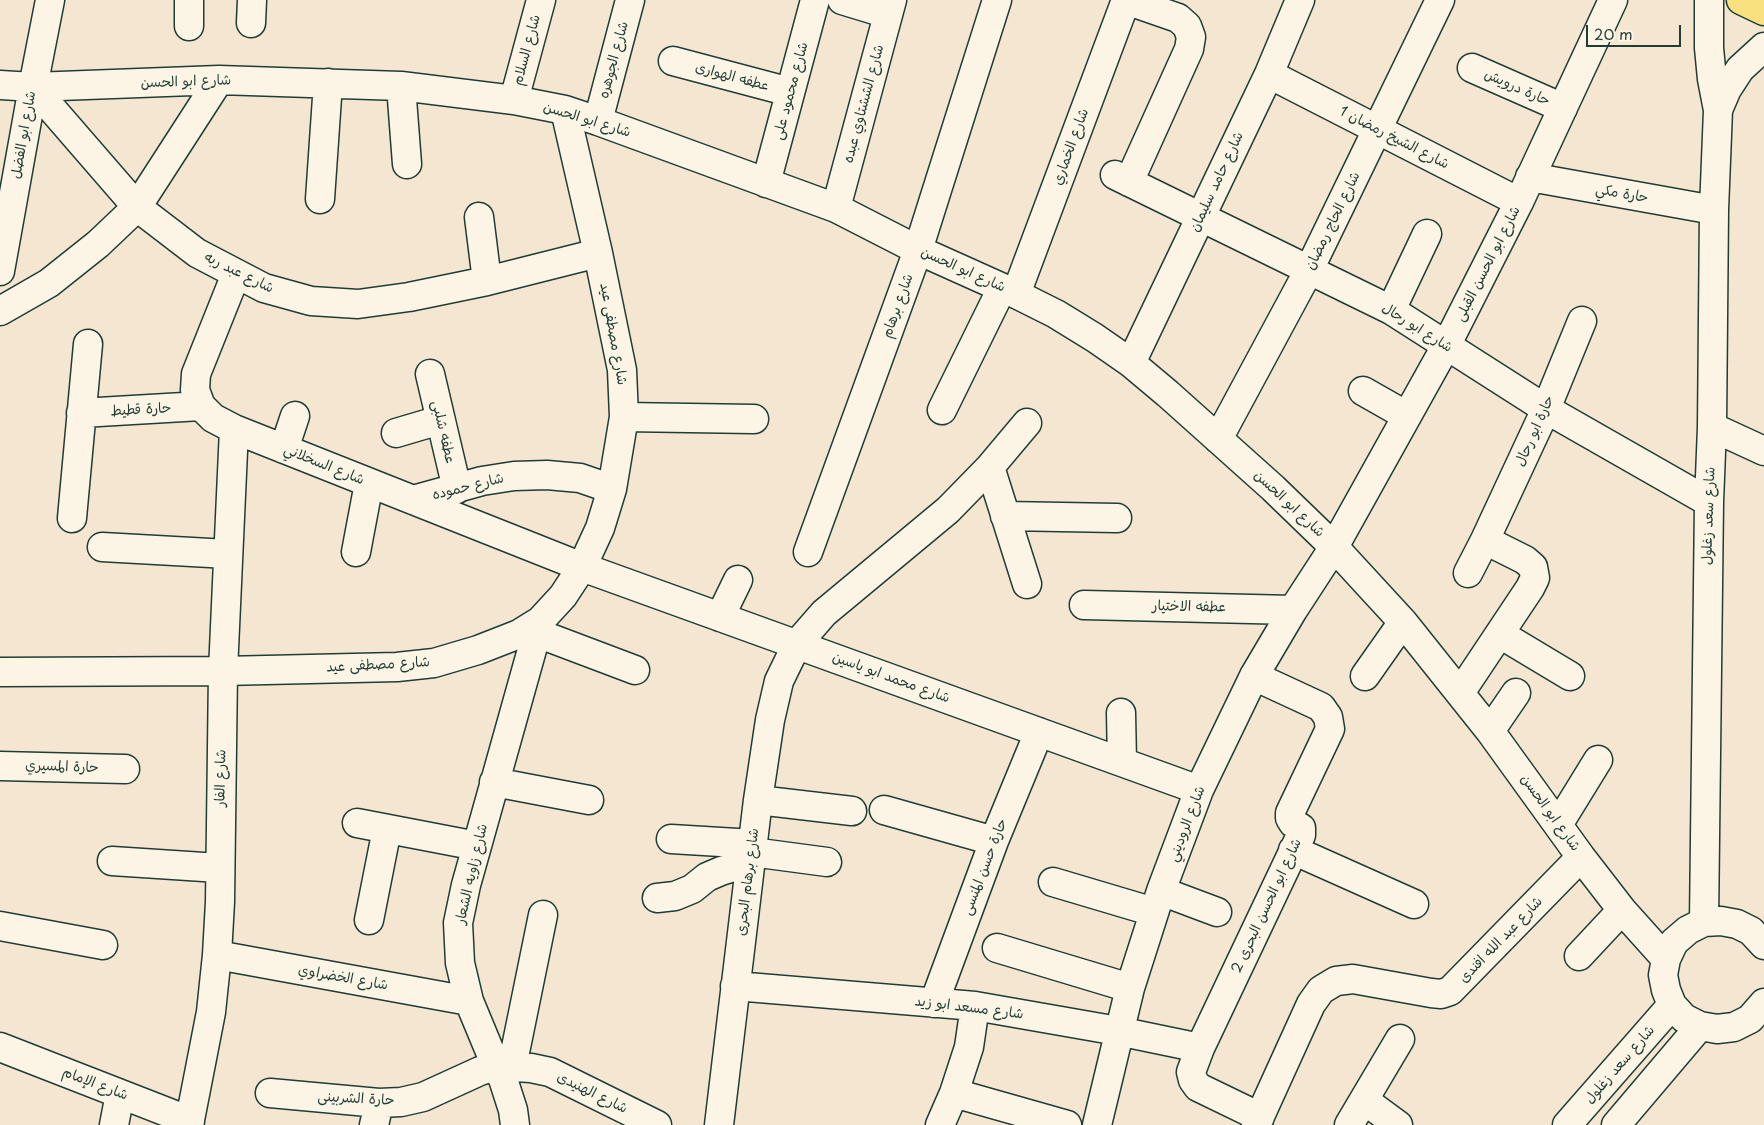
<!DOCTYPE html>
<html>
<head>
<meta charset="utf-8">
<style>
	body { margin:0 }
	#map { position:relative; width:1764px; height:1125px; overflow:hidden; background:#f5e6d2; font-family:"Playpen Sans",sans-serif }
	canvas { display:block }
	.scale { position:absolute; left:1586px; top:25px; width:95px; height:22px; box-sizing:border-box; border:2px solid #1f3d34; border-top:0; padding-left:6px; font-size:15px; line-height:18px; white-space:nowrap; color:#1f3d34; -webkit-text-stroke:4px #fcf5e5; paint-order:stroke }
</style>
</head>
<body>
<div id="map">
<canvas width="1764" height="1125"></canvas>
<div class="scale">20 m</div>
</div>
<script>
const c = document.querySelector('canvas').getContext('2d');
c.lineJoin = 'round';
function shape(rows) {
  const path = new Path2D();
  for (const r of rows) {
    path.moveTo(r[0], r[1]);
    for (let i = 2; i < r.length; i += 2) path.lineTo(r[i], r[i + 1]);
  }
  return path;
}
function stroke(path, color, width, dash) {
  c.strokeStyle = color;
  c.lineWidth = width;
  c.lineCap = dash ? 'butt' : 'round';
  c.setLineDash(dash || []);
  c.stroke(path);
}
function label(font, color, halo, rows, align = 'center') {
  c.font = font + ' "Playpen Sans","Playpen Sans Arabic",sans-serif';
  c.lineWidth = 4;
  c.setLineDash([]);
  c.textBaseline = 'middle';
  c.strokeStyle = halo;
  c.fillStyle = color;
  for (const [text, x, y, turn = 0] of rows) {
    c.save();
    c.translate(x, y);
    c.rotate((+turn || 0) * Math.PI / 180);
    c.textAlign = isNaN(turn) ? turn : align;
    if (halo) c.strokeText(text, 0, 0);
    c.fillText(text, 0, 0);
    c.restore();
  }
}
const minor = shape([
	[842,0,888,14],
	[1126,0,1178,18,1187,26,1191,37,1189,49,1129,182],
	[251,23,252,0],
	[189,26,189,0],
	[673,61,790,92],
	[1472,68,1563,108],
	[1269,74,1519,202],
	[0,85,33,87,219,80,401,86,514,100,565,110,598,121,836,208,918,250,1016,294,1056,314,1095,338,1131,363,1168,394,1273,488,1334,547,1403,622,1490,731,1581,857,1622,910,1666,959],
	[401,86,407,164],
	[33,87,137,207,197,253,264,288,311,301,358,304,409,297,487,281,598,253],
	[514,100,541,0],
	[1718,110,1727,89,1740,69,1764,47],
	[598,121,630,0],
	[1115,175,1391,310,1546,409,1709,502],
	[1530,177,1714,210],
	[766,183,815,0],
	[320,199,328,83],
	[836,208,892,0],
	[479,217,487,281],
	[0,271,33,87,50,0],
	[236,274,196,374,195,390,201,406,213,418,234,429,582,567,1199,790],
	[1016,294,1126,0],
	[1391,310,1427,234],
	[0,311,49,283,98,244,137,207,219,80],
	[1131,363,1269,74,1300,0],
	[430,374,457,489],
	[1363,391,1407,416],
	[942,410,1002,288],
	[81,413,201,406],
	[624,417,754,419],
	[1712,427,1764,451],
	[396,433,440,420],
	[1218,439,1309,270,1440,0],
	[284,449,295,416],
	[990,467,1027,584],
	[413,500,482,481,514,476,547,475,580,478,612,489],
	[1005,516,1117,518],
	[72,518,88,344],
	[102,547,228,554],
	[356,552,369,483],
	[808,552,918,250,997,0],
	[1468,573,1485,540,1546,409,1582,321],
	[1084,605,1293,610],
	[720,617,738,580],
	[537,633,635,670],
	[1500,634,1570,676],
	[0,672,223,671,397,667,434,663,478,650,519,634,540,621,563,596,582,567,600,528,612,489,624,417,622,370,598,253,565,110],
	[1254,676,1321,707,1328,717,1330,729,1290,813,1290,818,1293,823,1301,828,1301,835,1200,1048,1191,1072,1193,1080,1198,1087,1260,1117],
	[1365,676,1403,622],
	[1460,693,1530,588,1535,578,1533,567,1525,560,1485,540],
	[1121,713,1122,762],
	[1490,731,1516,693],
	[0,766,125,769],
	[494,782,589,800],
	[758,800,852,811],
	[884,810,994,841],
	[357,823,477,846],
	[1558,825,1598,760],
	[671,839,754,844],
	[1293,850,1414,904],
	[752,852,827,862],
	[112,861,219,868],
	[1053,882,1154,912],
	[1161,891,1217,912],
	[657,898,675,896,692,889,707,877,721,871,750,862],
	[369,920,387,829],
	[1704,922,1709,502,1712,427,1714,210,1718,110,1712,79,1709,48,1709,0],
	[0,926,103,945],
	[1764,945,1751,931,1737,924,1721,921,1704,922,1688,930,1674,942,1666,959,1663,975,1666,990,1672,1005,1684,1018,1700,1026,1717,1029,1734,1027,1750,1019,1764,1003],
	[997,948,1130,988],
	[217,955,469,1001],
	[1579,956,1622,910],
	[735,986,975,1006,1118,1031,1200,1048],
	[934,1003,994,841,1039,732],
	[0,1047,190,1121],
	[512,1067,543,915],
	[270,1093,379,1103,401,1102,423,1097,480,1071,496,1066,531,1068,550,1072,657,1125],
	[954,1093,1067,1125],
	[1364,1100,1398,1125],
	[114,1125,120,1094],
	[189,1125,211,1012,217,955,220,902,223,671,234,429],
	[374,1125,379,1103],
	[515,1125,513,1110,503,1079,496,1066,469,1001,460,963,458,923,466,885,477,846,540,621],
	[719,1125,758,800,770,720,779,681,797,644,824,613,948,510,990,467,1027,423],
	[940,1125,954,1093,969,1047,975,1006],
	[1097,1125,1130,988,1161,891,1199,790,1254,676,1293,610,1334,547,1446,346,1519,202,1613,0],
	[1256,1125,1311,1004,1321,990,1336,981,1353,979,1431,993,1441,994,1450,991,1581,857],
	[1349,1125,1400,1039],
	[1567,1125,1672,1005],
	[1616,1125,1700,1026]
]);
const major = shape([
	[1741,0,1764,11]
]);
stroke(minor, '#1f3d34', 31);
stroke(major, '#1f3d34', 31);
stroke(minor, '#fcf5e5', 28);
stroke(major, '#fae180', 28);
label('14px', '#1f3d34', '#fcf5e5', [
	["شارع السلام",527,50,-75],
	["شارع الجوهره",614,60,-75],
	["عطفه الهوارى",732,77,15],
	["شارع ابو الحسن",186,82,-2],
	["حارة درويش",1517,88,24],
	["شارع محمود على",791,91,-75],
	["شارع الششتاوي عبده",864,104,-75],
	["شارع ابو الحسن",587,120,17],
	["شارع ابو الفضل",24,135,-80],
	["شارع الشيخ رمضان 1",1394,138,27],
	["شارع الخماري",1071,147,-70],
	["شارع حامد سليمان",1217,182,-65],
	["حارة مكي",1622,194,10],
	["شارع الحاج رمضان",1333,221,-64],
	["شارع ابو الحسن القبلى",1488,264,-63],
	["شارع ابو الحسن",963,270,24],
	["شارع عبد ربه",239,273,26],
	["شارع برهام",898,306,-70],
	["شارع ابو رحال",1417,328,32],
	["شارع مصطفى عيد",613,334,80],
	["حارة قطيط",141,410,-3],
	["حارة ابو رحال",1535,431,-66],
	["عطفه شلبى",443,432,77],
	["شارع السخلاني",324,465,22],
	["شارع حموده",468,487,-14],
	["شارع ابو الحسن",1289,504,43],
	["شارع سعد زغلول",1709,516,-88],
	["عطفه الاختيار",1189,607,1],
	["شارع مصطفى عيد",378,665,-3],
	["شارع محمد ابو ياسين",891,678,20],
	["حارة المسيري",62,767,2],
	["شارع الفار",221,778,-89],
	["شارع ابو الحسن",1550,813,54],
	["شارع الروديني",1187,824,-69],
	["حارة حسن المنسى",985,867,-69],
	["شارع زاويه الشعار",472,874,-77],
	["شارع برهام البحرى",748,882,-83],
	["شارع ابو الحسن البحرى 2",1267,906,-65],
	["شارع عبد الله افندى",1501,940,-46],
	["شارع الخضراوي",343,978,10],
	["شارع مسعد ابو زيد",969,1008,7],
	["شارع سعد زغلول",1620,1065,-49],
	["شارع الإمام",95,1084,21],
	["شارع الهنيدى",592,1093,26],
	["حارة الشربينى",356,1099,3]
]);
</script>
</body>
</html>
